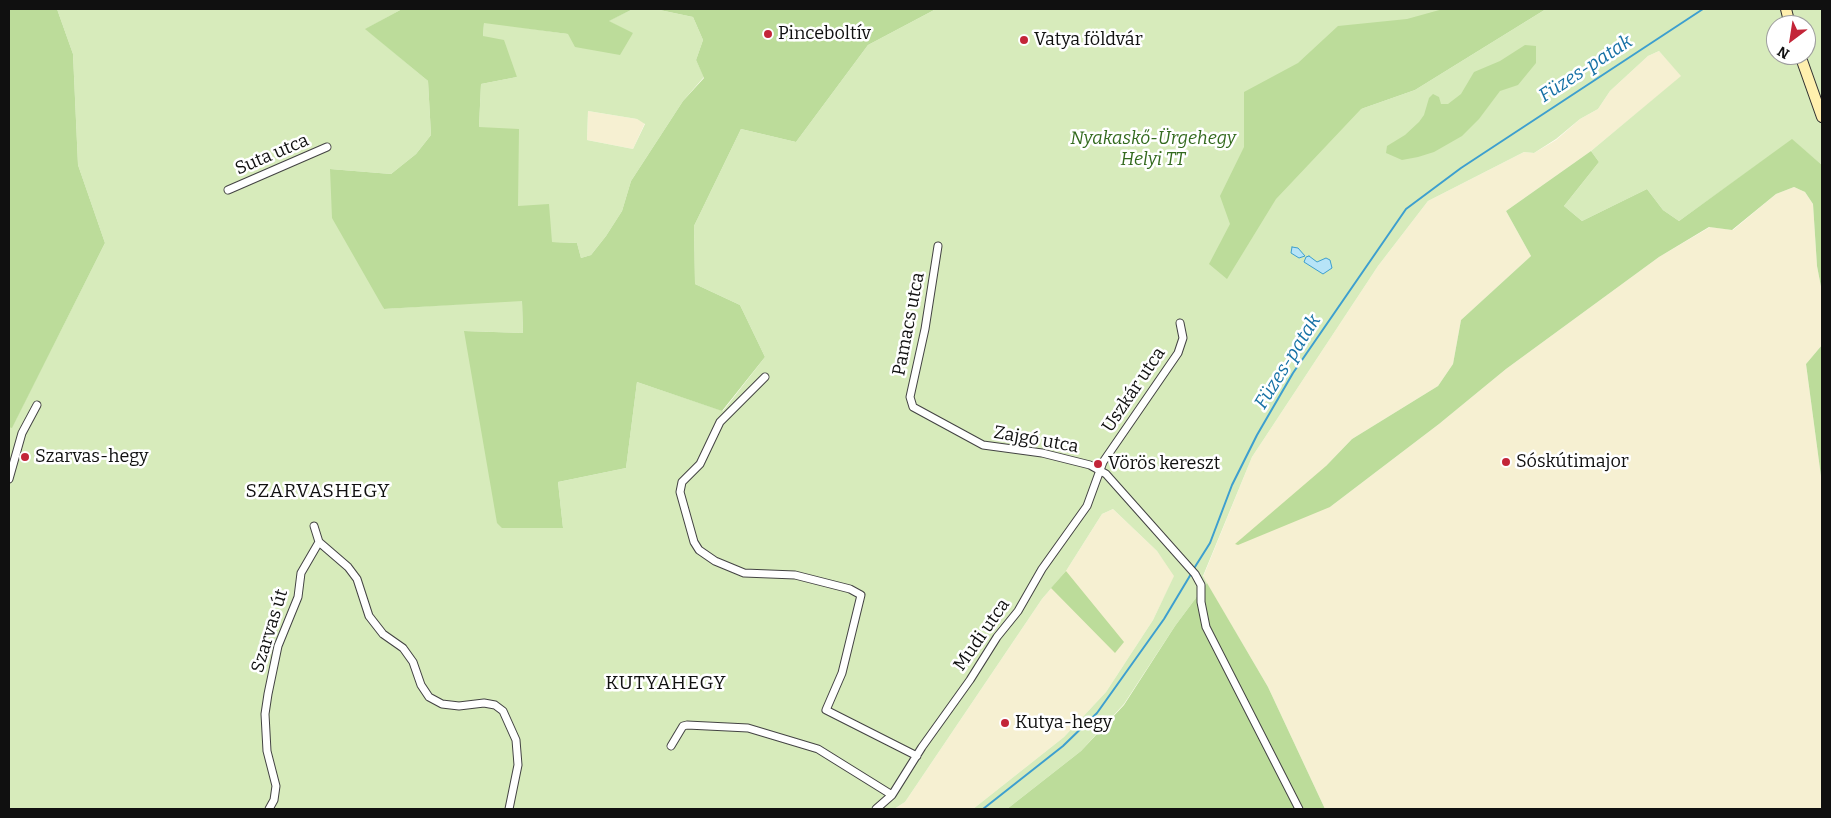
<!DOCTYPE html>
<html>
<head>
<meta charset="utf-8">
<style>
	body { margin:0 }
	#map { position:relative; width:1831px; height:818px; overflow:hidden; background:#fffcf3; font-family:Bitter,serif }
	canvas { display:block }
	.frame { position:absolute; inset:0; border:10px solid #101010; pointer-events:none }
	.north { position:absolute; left:1766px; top:15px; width:50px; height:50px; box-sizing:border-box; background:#fff; border:1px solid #9f9f9f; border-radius:50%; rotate:211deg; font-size:14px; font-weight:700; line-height:20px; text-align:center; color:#101010 }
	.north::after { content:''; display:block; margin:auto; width:18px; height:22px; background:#c32538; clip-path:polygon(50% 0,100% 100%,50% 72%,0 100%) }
</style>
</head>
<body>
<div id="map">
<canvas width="1831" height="818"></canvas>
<div class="frame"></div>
<div class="north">N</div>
</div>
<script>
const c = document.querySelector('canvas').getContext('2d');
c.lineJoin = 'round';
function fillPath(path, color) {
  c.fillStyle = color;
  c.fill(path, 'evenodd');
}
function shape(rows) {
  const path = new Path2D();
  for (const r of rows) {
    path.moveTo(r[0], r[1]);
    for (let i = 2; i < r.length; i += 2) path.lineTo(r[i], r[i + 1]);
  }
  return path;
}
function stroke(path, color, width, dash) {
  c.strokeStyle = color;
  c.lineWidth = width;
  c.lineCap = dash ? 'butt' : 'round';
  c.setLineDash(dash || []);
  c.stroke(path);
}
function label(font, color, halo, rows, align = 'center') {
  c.font = font + ' Bitter,serif';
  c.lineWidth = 5;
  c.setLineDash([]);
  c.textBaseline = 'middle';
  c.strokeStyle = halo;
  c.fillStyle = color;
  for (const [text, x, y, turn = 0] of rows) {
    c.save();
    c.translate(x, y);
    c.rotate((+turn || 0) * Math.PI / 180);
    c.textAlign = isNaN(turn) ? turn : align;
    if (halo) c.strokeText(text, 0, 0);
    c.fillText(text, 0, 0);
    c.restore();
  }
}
fillPath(shape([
	[1659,51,1682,76,1591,151,1506,211,1531,256,1461,320,1453,364,1438,386,1352,439,1326,466,1330,507,1439,424,1506,369,1659,257,1710,227,1733,230,1776,194,1794,187,1805,192,1813,204,1817,266,1822,292,1822,345,1806,364,1822,484,1822,809,1325,809,1268,687,1203,577,1252,457,1378,266,1428,201,1524,152,1534,153,1556,140,1580,119,1598,109,1610,91,1648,56],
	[588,111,637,119,645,123,633,149,587,140],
	[1113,509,1157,551,1175,575,1153,620,1106,692,1064,737,973,809,894,809,905,802,1042,599,1066,571,1102,514]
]), '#f6f0d2');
fillPath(shape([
	[57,9,402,9,366,29,428,81,431,135,416,154,391,174,330,169,384,309,522,300,523,333,465,331,563,528,558,482,626,468,637,382,723,411,765,357,740,305,695,284,694,226,741,129,796,142,868,45,936,9,1523,9,1361,109,1415,90,1546,9,1822,9,1822,94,1819,98,1822,105,1822,165,1792,140,1679,221,1663,210,1647,189,1582,221,1564,206,1599,162,1591,151,1681,76,1659,51,1648,56,1610,91,1598,109,1580,119,1556,139,1534,153,1524,152,1428,201,1378,266,1252,457,1203,576,1207,583,1175,626,1124,704,1081,751,1007,809,973,809,1064,737,1106,692,1153,620,1174,576,1157,551,1113,509,1102,514,1066,571,1042,599,905,802,894,809,9,809,9,427,12,427,105,243,78,165,73,54],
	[1776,25,1806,25,1806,55,1776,55],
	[633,9,655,9,693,17,703,40,696,60,704,77,683,101,631,181,622,211,606,236,591,255,581,258,577,243,552,242,518,206,479,127,481,84,517,77,483,36,484,22,568,34,633,34,608,21],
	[588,111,637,119,645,124,633,149,587,140]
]), '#d7ebbb');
fillPath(shape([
	[9,9,57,9,73,54,78,165,105,243,12,428,9,427],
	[402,9,633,9,609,21,633,33,620,55,575,47,568,34,484,23,483,36,504,40,517,77,481,84,479,127,519,129,518,206,549,204,552,242,577,243,581,258,591,255,606,236,622,211,631,181,683,101,704,78,696,60,703,40,693,17,655,9,936,9,868,45,796,142,741,129,694,226,695,284,740,305,765,357,722,411,637,382,626,468,558,482,563,528,502,528,497,523,464,331,523,333,522,301,384,309,332,218,330,169,391,174,416,154,431,135,428,81,365,29],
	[1443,9,1546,9,1415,90,1361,109,1276,199,1227,279,1209,264,1230,224,1220,196,1244,147,1244,92,1298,63,1338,26,1407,19],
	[1525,45,1536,46,1536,63,1518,85,1500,91,1479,119,1462,136,1434,152,1418,157,1402,160,1386,153,1387,146,1405,135,1419,122,1424,115,1429,98,1433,94,1439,97,1441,104,1448,104,1461,94,1474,72,1500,61],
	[1792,139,1822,165,1822,292,1817,266,1813,204,1805,192,1794,187,1776,194,1732,230,1709,227,1659,257,1506,369,1439,424,1330,507,1238,545,1235,544,1326,466,1352,439,1438,386,1453,364,1461,320,1531,256,1506,211,1591,151,1599,162,1564,206,1582,221,1647,189,1663,210,1679,221],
	[1822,345,1822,484,1806,364],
	[1066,571,1124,642,1115,653,1051,588],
	[1207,583,1268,687,1325,809,1007,809,1081,751,1124,705,1175,626]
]), '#bcdc9a');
const water = shape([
	[1292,247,1298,248,1305,256,1299,258,1291,253,1292,247],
	[1309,256,1317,262,1326,258,1330,260,1332,268,1323,274,1304,262,1306,257,1309,256]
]);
fillPath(water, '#b7e4f7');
stroke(water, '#3d9fcf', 1);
stroke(shape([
	[1193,570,1210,543,1232,485,1257,435,1293,373,1406,209,1461,168,1703,9],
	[983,809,1063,746,1097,713,1164,619,1191,574]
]), '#3d9fcf', 2);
const street = shape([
	[228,190,327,147],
	[938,246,925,329,910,397,913,407,983,445,1042,453,1090,465,1106,474,1195,574,1201,585,1201,602,1206,627,1299,809],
	[765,377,720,422,700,464,682,482,680,492,694,542,699,550,715,561,744,573,795,575,850,589,861,595,842,673,826,710,917,756],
	[9,479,22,433,37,405],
	[319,542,348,567,357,579,369,616,383,634,403,648,413,662,421,685,429,697,442,704,459,706,484,703,495,705,503,711,516,740,518,765,509,809],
	[671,746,683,726,687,725,748,728,818,749,892,795],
	[269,809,274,800,276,786,267,751,265,714,268,694,278,646,298,597,301,573,319,542,314,526],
	[876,809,892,795,922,747,970,680,997,637,1018,611,1042,569,1087,506,1103,462,1178,353,1183,338,1180,323]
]);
const secondary = shape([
	[1786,9,1790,25],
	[1800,55,1822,117]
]);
stroke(street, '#434343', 9);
stroke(secondary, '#323232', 12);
stroke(street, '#fff', 7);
stroke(secondary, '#fff0ae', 10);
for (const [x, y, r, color] of [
	[768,34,5,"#c32538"],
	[1024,40,5,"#c32538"],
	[25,457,5,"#c32538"],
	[1506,462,5,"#c32538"],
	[1098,464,5,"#c32538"],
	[1005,723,5,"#c32538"]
]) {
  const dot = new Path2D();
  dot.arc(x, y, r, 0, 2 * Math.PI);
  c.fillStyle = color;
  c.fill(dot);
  stroke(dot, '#fff', 2);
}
label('18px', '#101010', '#fff', [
	["Pinceboltív",778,34],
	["Vatya földvár",1034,40],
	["Szarvas-hegy",35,457],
	["Sóskútimajor",1516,462],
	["Vörös kereszt",1108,464],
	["Kutya-hegy",1015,723]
], 'left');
label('italic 18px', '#336a1e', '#fff', [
	["Nyakaskő-Ürgehegy",1153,139],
	["Helyi TT",1153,160]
]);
label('18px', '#101010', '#fff', [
	["Suta utca",272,155,-23],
	["Pamacs utca",909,324,-79],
	["Uszkár utca",1134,390,-56],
	["Zajgó utca",1036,440,10],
	["Szarvas út",270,631,-73],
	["Mudi utca",982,635,-55]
]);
label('italic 19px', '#1671a5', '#fff', [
	["Füzes-patak",1586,69,-33],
	["Füzes-patak",1288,362,-58]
]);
c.letterSpacing = '1px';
label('19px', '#101010', '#fff', [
	["SZARVASHEGY",318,492],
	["KUTYAHEGY",666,684]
]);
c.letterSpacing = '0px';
</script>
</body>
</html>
